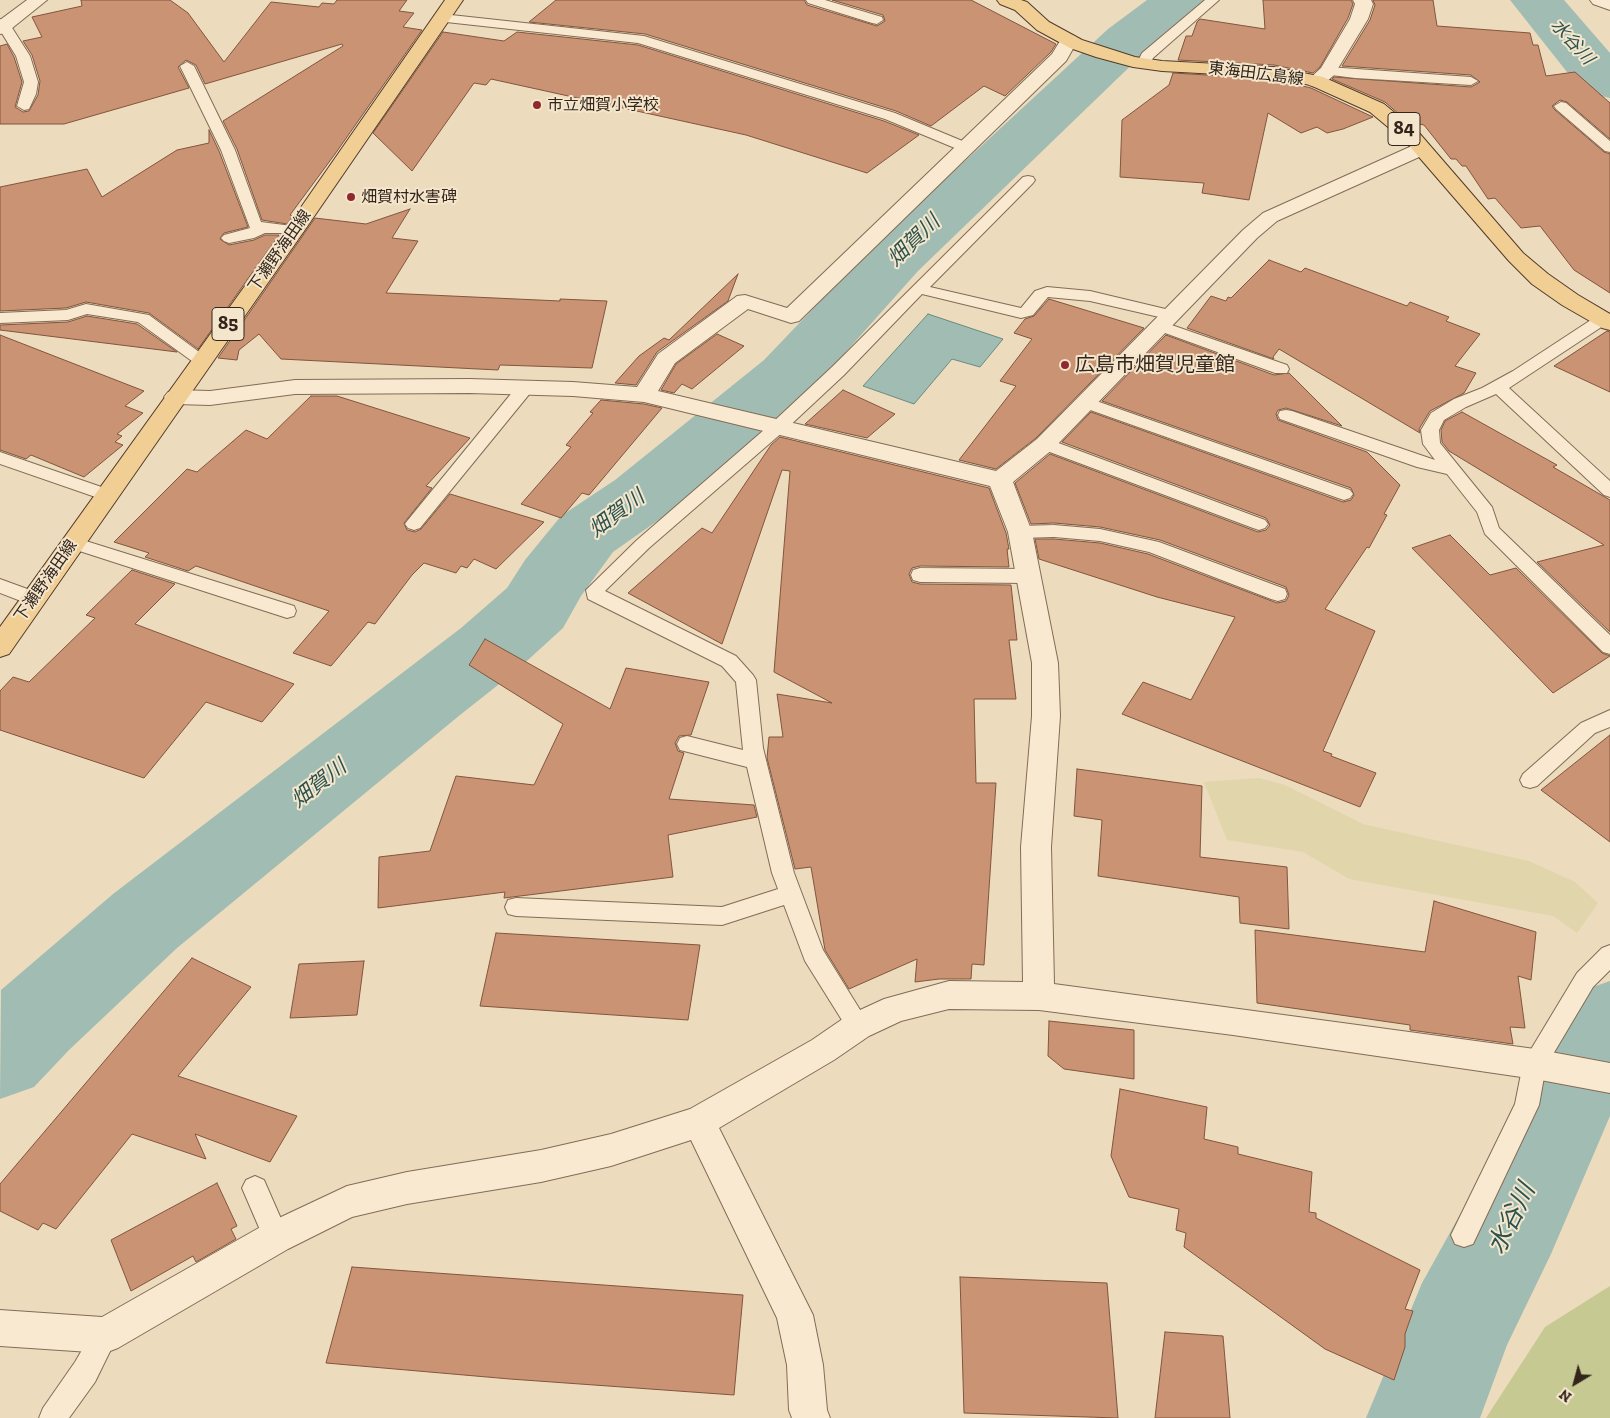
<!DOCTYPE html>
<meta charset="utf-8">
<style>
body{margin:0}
#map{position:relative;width:1610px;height:1418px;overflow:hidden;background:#ecdbbd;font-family:"Zilla Slab",serif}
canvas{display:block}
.north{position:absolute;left:1550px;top:1358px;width:50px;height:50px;-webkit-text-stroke:4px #f4e6cc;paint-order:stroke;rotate:217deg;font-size:14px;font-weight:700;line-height:20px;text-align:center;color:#33251b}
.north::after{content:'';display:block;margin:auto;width:18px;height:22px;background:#33251b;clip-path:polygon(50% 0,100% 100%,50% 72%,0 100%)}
</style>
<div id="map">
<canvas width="1610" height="1418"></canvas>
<div class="north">N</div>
</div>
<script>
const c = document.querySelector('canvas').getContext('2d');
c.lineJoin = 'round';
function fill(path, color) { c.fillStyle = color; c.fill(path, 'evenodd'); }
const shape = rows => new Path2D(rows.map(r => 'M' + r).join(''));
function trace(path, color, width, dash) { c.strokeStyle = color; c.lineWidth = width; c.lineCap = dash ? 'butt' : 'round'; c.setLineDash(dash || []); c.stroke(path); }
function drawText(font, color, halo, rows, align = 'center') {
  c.font = font + ' "Zilla Slab","Noto Sans JP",serif'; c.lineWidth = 4; c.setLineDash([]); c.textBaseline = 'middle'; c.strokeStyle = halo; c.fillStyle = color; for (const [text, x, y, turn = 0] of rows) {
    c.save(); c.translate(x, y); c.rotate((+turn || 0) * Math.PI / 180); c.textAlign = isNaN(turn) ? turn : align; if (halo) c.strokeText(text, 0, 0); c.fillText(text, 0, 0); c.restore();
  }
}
const farmland = shape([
 [1259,778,1285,785,1363,824,1529,861,1575,882,1598,903,1577,933,1553,916,1349,879,1303,852,1227,840,1204,782]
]);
const green = shape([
 [1610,1286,1610,1418,1486,1418,1545,1327]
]);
const water = shape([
 [928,314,1003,339,980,367,952,359,914,404,863,386,928,314]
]);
const river = shape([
 [1147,0,1206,0,1198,11,1146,51,918,271,812,390,667,514,613,552,581,596,563,628,517,670,460,715,177,948,69,1050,34,1087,0,1099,1,990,113,894,461,628,507,588,525,560,561,516,615,480,764,360,874,245,1108,29,1147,0],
 [1510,0,1564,0,1610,53,1610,98,1590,93,1567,72,1510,0],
 [1610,981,1610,1116,1551,1254,1507,1345,1480,1418,1366,1418,1422,1283,1477,1184,1529,1072,1576,993,1610,981]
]);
const building = shape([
 [81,0,170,0,188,13,224,62,271,2,319,7,322,3,334,4,337,0,407,0,399,11,414,13,403,27,422,30,335,154,290,215,293,216,287,224,262,220,237,149,223,121,343,46,342,44,205,84,196,65,186,60,178,67,189,88,64,124,0,124,0,46,7,44,14,57,22,82,15,107,23,112,29,111,38,95,40,81,32,55,23,41,42,37,32,17,82,6,81,0],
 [556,0,804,0,807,5,877,26,885,21,883,15,832,0,971,0,1056,44,1051,52,1005,96,984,86,931,126,896,111,645,34,529,22,556,0],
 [1263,0,1351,0,1353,4,1348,18,1320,67,1313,73,1274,65,1178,60,1186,36,1192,36,1197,22,1200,19,1265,29,1263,0],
 [1373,0,1433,0,1437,26,1530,33,1533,45,1538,45,1546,76,1575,72,1610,103,1610,139,1567,102,1560,100,1552,106,1555,110,1604,152,1610,154,1610,293,1574,270,1540,226,1521,228,1495,198,1488,199,1466,166,1462,166,1456,159,1451,159,1424,125,1408,122,1385,102,1332,79,1334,77,1471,87,1480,82,1471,75,1342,66,1370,20,1375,5,1373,0],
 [443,32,504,41,517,32,638,45,884,121,919,135,867,173,746,135,491,79,486,85,474,83,412,171,373,133,443,32],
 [1173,73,1274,79,1311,88,1373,117,1343,129,1327,133,1317,127,1301,133,1268,113,1249,200,1202,193,1204,183,1120,177,1122,120,1169,85,1173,73],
 [209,130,219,151,248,227,224,233,220,239,229,245,254,240,265,235,279,235,198,349,149,313,86,302,66,308,0,311,0,187,87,169,102,197,177,150,209,143,209,130],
 [410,209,392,238,418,241,386,293,560,301,560,299,607,301,592,368,500,365,498,370,281,359,259,334,239,350,237,360,218,358,315,218,366,224,410,209],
 [1269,260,1301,272,1305,268,1407,306,1410,302,1449,317,1446,321,1480,334,1455,366,1476,373,1464,393,1430,411,1419,429,1420,433,1279,349,1273,357,1274,359,1187,328,1211,296,1226,301,1228,297,1231,298,1269,260],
 [738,274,728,301,657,352,636,385,615,383,639,356,664,338,669,340,738,274],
 [1049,299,1144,328,1036,438,996,469,959,460,1016,386,1000,381,1032,339,1014,333,1025,319,1034,316,1049,299],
 [87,316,137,324,177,352,0,330,0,325,68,322,87,316],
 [1607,331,1610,332,1610,392,1554,366,1607,331],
 [717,334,744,346,692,389,682,384,674,393,661,390,676,364,717,334],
 [0,335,144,391,125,406,143,413,117,434,122,436,115,442,123,445,84,477,31,455,26,459,0,450,0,335],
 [1166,335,1274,375,1289,373,1342,426,1286,408,1278,410,1276,414,1278,420,1367,452,1400,485,1384,514,1387,515,1369,548,1367,547,1325,609,1375,631,1323,751,1332,754,1331,756,1376,773,1360,807,1122,714,1143,682,1191,700,1235,617,1157,597,1039,559,1035,539,1054,539,1100,543,1148,554,1277,603,1286,601,1289,595,1286,587,1160,540,1100,527,1054,523,1031,524,1015,483,1050,454,1258,532,1266,530,1270,525,1266,518,1062,442,1091,412,1343,502,1351,500,1354,495,1351,488,1102,401,1166,335],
 [843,390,895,414,867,438,805,424,843,390],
 [311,396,337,396,470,438,426,486,432,488,404,523,407,530,415,532,421,529,450,494,544,522,496,569,474,559,467,568,461,566,456,573,424,563,412,575,375,624,368,622,331,666,293,653,329,611,196,566,188,571,145,557,149,553,114,542,187,469,197,472,246,430,267,439,311,396],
 [601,400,644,404,662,408,589,495,582,493,561,518,521,504,571,447,566,445,593,413,590,412,601,400],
 [1462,412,1557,465,1553,467,1610,500,1610,632,1537,562,1604,545,1449,451,1442,442,1441,430,1445,421,1462,412],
 [780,437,989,488,1006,533,1009,549,1007,549,1009,567,920,566,912,568,909,574,912,582,920,584,1011,585,1017,640,1009,640,1016,699,974,699,976,783,996,783,984,965,972,964,971,979,939,979,915,982,917,959,849,989,825,950,811,867,795,869,767,758,769,737,783,737,777,694,832,703,774,672,790,471,782,470,722,644,628,593,702,528,712,533,771,445,780,437],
 [1450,535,1490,575,1516,568,1602,653,1610,656,1553,693,1412,548,1450,535],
 [132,570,175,584,135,624,294,684,262,722,206,702,144,778,0,730,0,691,13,677,29,682,95,618,86,615,132,570],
 [485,639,610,709,626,668,709,682,691,735,679,736,675,743,678,751,684,753,669,799,754,805,757,817,668,835,673,877,504,898,505,892,378,908,379,857,430,851,456,776,534,785,563,724,469,665,485,639],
 [1610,735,1610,842,1541,790,1610,735],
 [1077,769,1202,786,1200,857,1287,867,1289,929,1240,923,1239,897,1098,876,1102,820,1074,816,1077,769],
 [1434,901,1536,932,1531,980,1518,976,1525,1028,1510,1027,1513,1044,1410,1030,1410,1025,1257,1003,1255,930,1425,952,1434,901],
 [496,933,700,945,688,1020,480,1006,496,933],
 [192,958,251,987,178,1076,297,1116,270,1162,195,1134,206,1159,132,1134,56,1229,43,1223,38,1230,0,1211,0,1184,192,958],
 [364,961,357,1015,290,1018,299,964,364,961],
 [1049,1021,1134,1030,1134,1079,1064,1069,1048,1056,1049,1021],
 [1120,1089,1207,1107,1204,1139,1238,1147,1238,1154,1312,1172,1309,1212,1316,1213,1316,1218,1420,1270,1405,1309,1413,1311,1405,1334,1405,1347,1394,1380,1325,1349,1184,1247,1186,1233,1176,1230,1179,1209,1129,1197,1111,1156,1120,1089],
 [217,1183,237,1226,231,1229,236,1239,196,1262,193,1256,131,1291,111,1240,217,1183],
 [352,1267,743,1295,734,1395,510,1379,326,1363,352,1267],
 [960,1277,1107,1283,1118,1418,964,1413,960,1277],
 [1165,1332,1223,1336,1230,1418,1155,1418,1165,1332]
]);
const lane = shape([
 [806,0,825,0,882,17,883,20,877,24,872,23,808,3,806,0],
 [1205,0,1219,0,1153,58,1149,66,1139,66,1137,63,1142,53,1205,0],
 [442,14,644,36,895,113,972,145,974,148,972,151,967,152,962,151,885,119,638,43,437,21,436,18,442,14],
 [0,19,9,23,30,56,38,82,36,94,29,109,24,110,17,106,24,82,16,56,0,30,0,19],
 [187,62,194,66,235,150,261,222,300,227,302,230,300,233,265,233,254,238,229,243,224,241,221,238,224,235,250,228,221,150,180,66,187,62],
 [1328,67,1471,77,1478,81,1471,85,1355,78,1323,74,1321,71,1328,67],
 [1561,102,1566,103,1610,141,1610,152,1605,151,1556,109,1554,106,1561,102],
 [1028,176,1033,177,1035,180,1033,183,930,287,1021,308,1035,291,1047,287,1090,291,1178,312,1180,315,1178,318,1172,320,1090,301,1048,297,1033,315,1021,318,922,294,844,375,784,431,649,548,605,591,736,656,753,675,756,680,763,748,794,873,823,950,870,1026,866,1033,858,1036,850,1033,805,961,784,905,722,925,516,916,508,914,505,907,508,900,516,898,722,907,778,889,772,873,747,767,680,750,677,744,680,738,687,736,743,750,736,682,722,666,588,599,586,590,637,540,772,423,832,367,1023,177,1028,176],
 [86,304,149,315,210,360,208,364,202,365,196,364,138,322,87,314,68,320,0,323,0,313,66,310,86,304],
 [1603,314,1609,316,1609,322,1509,388,1610,481,1610,497,1604,495,1496,394,1466,407,1444,420,1439,430,1440,443,1492,507,1499,528,1610,635,1610,654,1603,652,1485,534,1477,512,1447,474,1417,467,1280,419,1278,415,1280,411,1286,410,1292,411,1435,460,1423,444,1421,430,1431,413,1454,399,1482,388,1513,371,1597,316,1603,314],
 [1160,321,1287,365,1289,369,1287,373,1275,373,1154,329,1152,326,1154,323,1160,321],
 [525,383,531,384,533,388,531,392,420,528,414,530,408,528,405,524,408,520,519,384,525,383],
 [1085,397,1350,490,1353,494,1350,498,1344,500,1338,498,1079,406,1077,402,1079,398,1085,397],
 [1045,438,1265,520,1268,524,1265,528,1259,530,1253,528,1039,448,1036,444,1039,440,1045,438],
 [0,452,113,491,116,495,113,499,107,501,0,464,0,452],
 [1054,525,1100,529,1159,542,1285,589,1287,594,1285,599,1278,601,1271,599,1149,552,1100,541,1054,537,1020,538,1014,536,1011,532,1014,528,1020,526,1054,525],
 [73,537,294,606,296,611,294,616,287,618,67,547,64,543,67,539,73,537],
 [920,568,1027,569,1034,571,1036,576,1034,581,1027,583,920,582,913,580,911,575,913,570,920,568],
 [0,579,41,594,43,599,41,604,34,606,0,593,0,579],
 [1610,710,1610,727,1595,733,1537,786,1530,788,1523,786,1520,780,1523,774,1581,723,1610,710],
 [1610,945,1610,970,1593,987,1546,1066,1539,1105,1473,1244,1464,1247,1455,1244,1451,1235,1515,1104,1523,1064,1527,1056,1577,973,1602,948,1610,945],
 [255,1176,264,1180,289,1237,285,1246,276,1249,267,1246,242,1188,246,1180,255,1176],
 [105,1322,114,1326,118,1335,95,1382,69,1418,39,1418,43,1408,75,1362,96,1326,105,1322]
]);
const street = shape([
 [27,0,47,0,6,33,0,34,0,20,27,0],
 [1353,0,1371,0,1373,4,1368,19,1334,75,1323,85,1316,87,1309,85,1307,81,1321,68,1350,19,1355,4,1353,0],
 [1590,0,1610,0,1610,10,1593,4,1590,0],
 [1069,35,1075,36,1078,40,1066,61,799,321,791,323,748,309,675,363,658,391,996,471,1037,439,1243,230,1263,213,1414,145,1421,143,1428,145,1431,149,1428,153,1277,221,1257,238,1053,449,1013,482,1032,532,1058,663,1060,716,1051,847,1054,984,1535,1049,1610,1063,1610,1093,1535,1079,1233,1035,1039,1010,949,1009,901,1021,869,1036,834,1060,719,1128,813,1315,823,1365,827,1410,830,1418,792,1418,789,1410,787,1365,777,1318,691,1140,611,1166,541,1182,407,1204,352,1217,288,1249,118,1348,105,1353,0,1346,0,1310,102,1317,264,1225,347,1186,407,1172,541,1150,611,1134,690,1109,812,1040,847,1016,884,999,949,981,1023,982,1021,847,1032,716,1032,663,1008,532,990,486,644,402,573,396,469,393,295,394,210,405,176,404,168,402,164,397,168,392,176,390,210,391,295,380,469,379,573,382,637,387,658,354,737,296,745,295,787,308,1052,54,1063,36,1069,35]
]);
const primary = shape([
 [445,0,463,0,302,234,9,654,0,657,0,627,288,226,445,0],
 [997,0,1021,0,1027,2,1049,22,1082,40,1135,57,1162,61,1274,67,1323,77,1384,104,1420,134,1523,253,1548,274,1578,295,1610,314,1610,330,1602,328,1562,305,1532,284,1509,261,1406,142,1370,112,1310,85,1274,77,1162,71,1133,67,1096,57,1070,48,1037,30,1015,10,1000,4,997,0]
]);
const markers = [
 [537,105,5,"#91282f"],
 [351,197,5,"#91282f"],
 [1065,365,5,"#91282f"]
];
const farStreetnames = [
 ["東海田広島線",1256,74,7],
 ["下瀬野海田線",280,251,-55],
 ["下瀬野海田線",46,581,-55]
];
const farPoinames = [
 ["市立畑賀小学校",547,105],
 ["畑賀村水害碑",361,197]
];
const farWaternames = [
 ["水谷川",1572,42,48]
];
const shields = [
 [1404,129,32],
 [228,324,32]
];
const shieldNames = [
 ["84",1404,129],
 ["85",228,324]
];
const poiNames = [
 ["広島市畑賀児童館",1075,365]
];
const waterNames = [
 ["畑賀川",914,241,-44],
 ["畑賀川",617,514,-37],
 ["畑賀川",319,784,-38]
];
const nearWaternames = [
 ["水谷川",1512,1219,-64]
];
fill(farmland, '#e1d6ab');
fill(green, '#c6c992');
fill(water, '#a1bdb3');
trace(water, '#698a80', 1);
fill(river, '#a1bdb3');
fill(building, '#ca9373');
trace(building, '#82553d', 1);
trace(lane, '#836c57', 2);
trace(street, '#836c57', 2);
trace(primary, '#513b2b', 2);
fill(lane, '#f8e9d0');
fill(street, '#f8e9d0');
fill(primary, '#f0ce94');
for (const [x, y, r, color] of markers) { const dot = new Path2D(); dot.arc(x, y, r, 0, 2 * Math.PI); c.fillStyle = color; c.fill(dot); trace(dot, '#f4e6cc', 2); }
drawText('16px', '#33251b', '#f4e6cc', farStreetnames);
drawText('16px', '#33251b', '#f4e6cc', farPoinames, 'left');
drawText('italic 18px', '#2b524e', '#f4e6cc', farWaternames);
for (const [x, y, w] of shields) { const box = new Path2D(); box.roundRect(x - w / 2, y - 16.5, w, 33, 4); c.fillStyle = '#f4e6cc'; c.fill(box); trace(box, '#33251b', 1); }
drawText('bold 19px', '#33251b', null, shieldNames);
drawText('20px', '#33251b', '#f4e6cc', poiNames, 'left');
drawText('italic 21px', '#2b524e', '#f4e6cc', waterNames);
drawText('italic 25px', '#2b524e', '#f4e6cc', nearWaternames);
</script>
